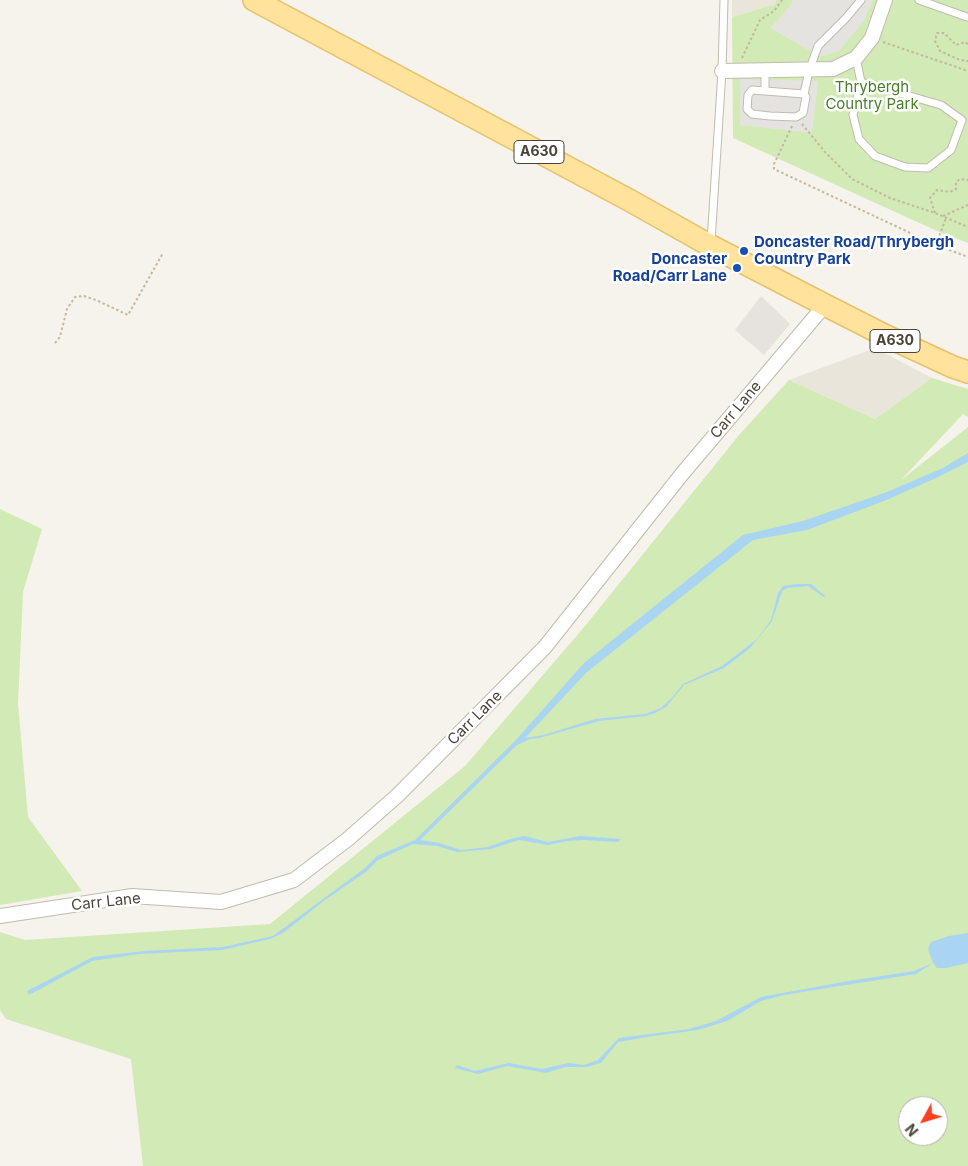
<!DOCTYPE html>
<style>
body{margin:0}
#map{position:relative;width:968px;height:1166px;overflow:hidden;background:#f6f3ec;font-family:Inter,sans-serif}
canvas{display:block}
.north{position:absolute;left:898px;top:1096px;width:50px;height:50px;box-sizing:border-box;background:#fff;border:1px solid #b7b4b0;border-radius:50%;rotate:231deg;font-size:14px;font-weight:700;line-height:20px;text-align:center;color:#4b4439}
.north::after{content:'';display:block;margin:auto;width:18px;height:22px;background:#fc3f1d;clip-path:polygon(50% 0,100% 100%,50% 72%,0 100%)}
</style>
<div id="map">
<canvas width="968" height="1166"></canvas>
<div class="north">N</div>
</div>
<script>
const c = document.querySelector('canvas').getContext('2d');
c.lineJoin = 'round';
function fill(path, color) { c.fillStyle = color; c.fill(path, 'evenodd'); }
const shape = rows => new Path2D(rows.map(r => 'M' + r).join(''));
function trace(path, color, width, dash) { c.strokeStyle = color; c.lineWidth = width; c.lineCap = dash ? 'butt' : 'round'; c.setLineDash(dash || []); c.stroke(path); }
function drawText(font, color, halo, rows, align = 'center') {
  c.font = font + ' Inter,sans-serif'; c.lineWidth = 5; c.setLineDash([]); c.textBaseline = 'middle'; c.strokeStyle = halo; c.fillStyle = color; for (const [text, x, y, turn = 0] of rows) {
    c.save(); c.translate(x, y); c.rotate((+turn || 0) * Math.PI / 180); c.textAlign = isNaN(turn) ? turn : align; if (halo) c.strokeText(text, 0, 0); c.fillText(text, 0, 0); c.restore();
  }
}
const residential = shape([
 [732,0,776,0,776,4,732,17],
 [875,348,932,378,875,419,789,380]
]);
const industrial = shape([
 [761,296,790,324,764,355,735,330]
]);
const green = shape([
 [776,0,968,0,968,243,937,231,733,138,732,17,776,4],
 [932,378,968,389,968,417,963,414,901,480,968,427,968,1166,143,1166,131,1059,6,1019,0,1010,0,932,25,940,270,924,465,766,585,626,739,435,789,380,875,419],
 [908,1106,938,1106,938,1136,908,1136],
 [0,509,42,529,23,592,18,704,28,817,82,891,0,905]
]);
const parking = shape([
 [793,0,873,0,864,21,839,51,820,57,770,28,790,6],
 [740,79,818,81,812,133,740,125]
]);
const water = shape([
 [968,453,968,462,936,478,884,501,807,530,753,540,587,672,525,738,544,735,595,719,645,714,661,708,672,698,683,684,722,666,757,639,771,620,778,593,783,586,797,584,811,584,825,596,824,597,808,586,787,588,782,591,772,621,750,648,724,668,684,685,666,707,655,713,646,716,599,721,539,738,530,739,517,745,420,840,439,843,461,850,488,847,507,840,524,836,548,842,580,836,621,839,618,842,584,840,567,841,548,845,519,840,491,849,457,852,437,846,413,844,378,860,367,871,325,900,283,933,270,939,222,950,139,954,92,961,29,995,27,991,93,957,144,951,223,947,273,936,365,868,377,856,415,840,516,740,584,663,743,535,803,521,887,492,943,468],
 [968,933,968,963,946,968,937,968,933,963,916,974,833,987,784,995,761,1001,727,1021,698,1030,653,1036,618,1042,601,1063,587,1067,565,1067,546,1073,507,1066,478,1074,455,1068,457,1065,475,1071,509,1063,542,1069,569,1063,584,1065,598,1060,619,1038,689,1029,716,1021,761,997,849,981,914,971,933,963,928,949,931,942,949,936]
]);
const path = shape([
 [883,42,968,71],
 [968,44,965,42,956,45,944,33,937,33,935,41,940,51,960,60,968,61],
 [742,58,760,20,774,11,782,0],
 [802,124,825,152,852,179,890,198,935,213,968,227],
 [792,126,774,164,774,169,936,245,968,257],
 [935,213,930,198,937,190,950,192,956,189,956,182,960,179,968,180],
 [943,216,968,205],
 [936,245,946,218],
 [55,343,60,337,67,309,75,297,84,296,96,300,128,315,163,253]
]);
const service = shape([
 [919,0,967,17],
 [856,58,861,82,853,115,859,139,875,156,905,167,928,168,951,150,962,120,941,105,861,82],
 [765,91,804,94,806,97,803,113,796,117,770,116,752,114,747,109,748,95,752,90,765,91,765,71],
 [804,94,809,71,818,46,846,18,861,0],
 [711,242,722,71,724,0]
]);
const minor = shape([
 [722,71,833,69,856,58,872,38,885,0],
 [0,916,132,896,221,902,294,880,348,839,398,795,545,647,682,474,825,305]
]);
const primary = shape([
 [254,0,629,200,711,246,825,305,884,335,953,367,968,372]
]);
const markers = [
 [744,251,5,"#1a4fb4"],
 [737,268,5,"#1a4fb4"]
];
const shields = [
 [539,152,50],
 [895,341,50]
];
const shieldNames = [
 ["A630",539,152],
 ["A630",895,341]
];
const parkNames = [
 ["Thrybergh",872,87],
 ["Country Park",872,104]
];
const transitNames = [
 ["Doncaster Road/Thrybergh",754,242],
 ["Country Park",754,259],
 ["Doncaster",727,259,"right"],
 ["Road/Carr Lane",727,276,"right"]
];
const streetNames = [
 ["Carr Lane",736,410,-50],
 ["Carr Lane",475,718,-45],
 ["Carr Lane",106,902,-6]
];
fill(residential, '#eae5da');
fill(industrial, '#e6e2dd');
fill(green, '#d2eab5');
fill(parking, '#e5e3e0');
fill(water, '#a9d4f2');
trace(service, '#c2bbae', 9);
trace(minor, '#c2bbae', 16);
trace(primary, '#e6c16a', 24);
trace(path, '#c4b79f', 2, [2.5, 2.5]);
trace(service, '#fff', 7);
trace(minor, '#fff', 14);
trace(primary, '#ffe39c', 21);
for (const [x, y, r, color] of markers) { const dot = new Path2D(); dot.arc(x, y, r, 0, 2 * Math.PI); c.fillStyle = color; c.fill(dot); trace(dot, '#fff', 2); }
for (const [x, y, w] of shields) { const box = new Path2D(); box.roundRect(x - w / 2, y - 11.5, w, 23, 4); c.fillStyle = '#fff'; c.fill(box); trace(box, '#4b4439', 1); }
drawText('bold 14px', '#4b4439', null, shieldNames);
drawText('15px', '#4a7f2a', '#fff', parkNames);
drawText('bold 15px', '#164399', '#fff', transitNames, 'left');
drawText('15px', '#4b4439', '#fff', streetNames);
</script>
